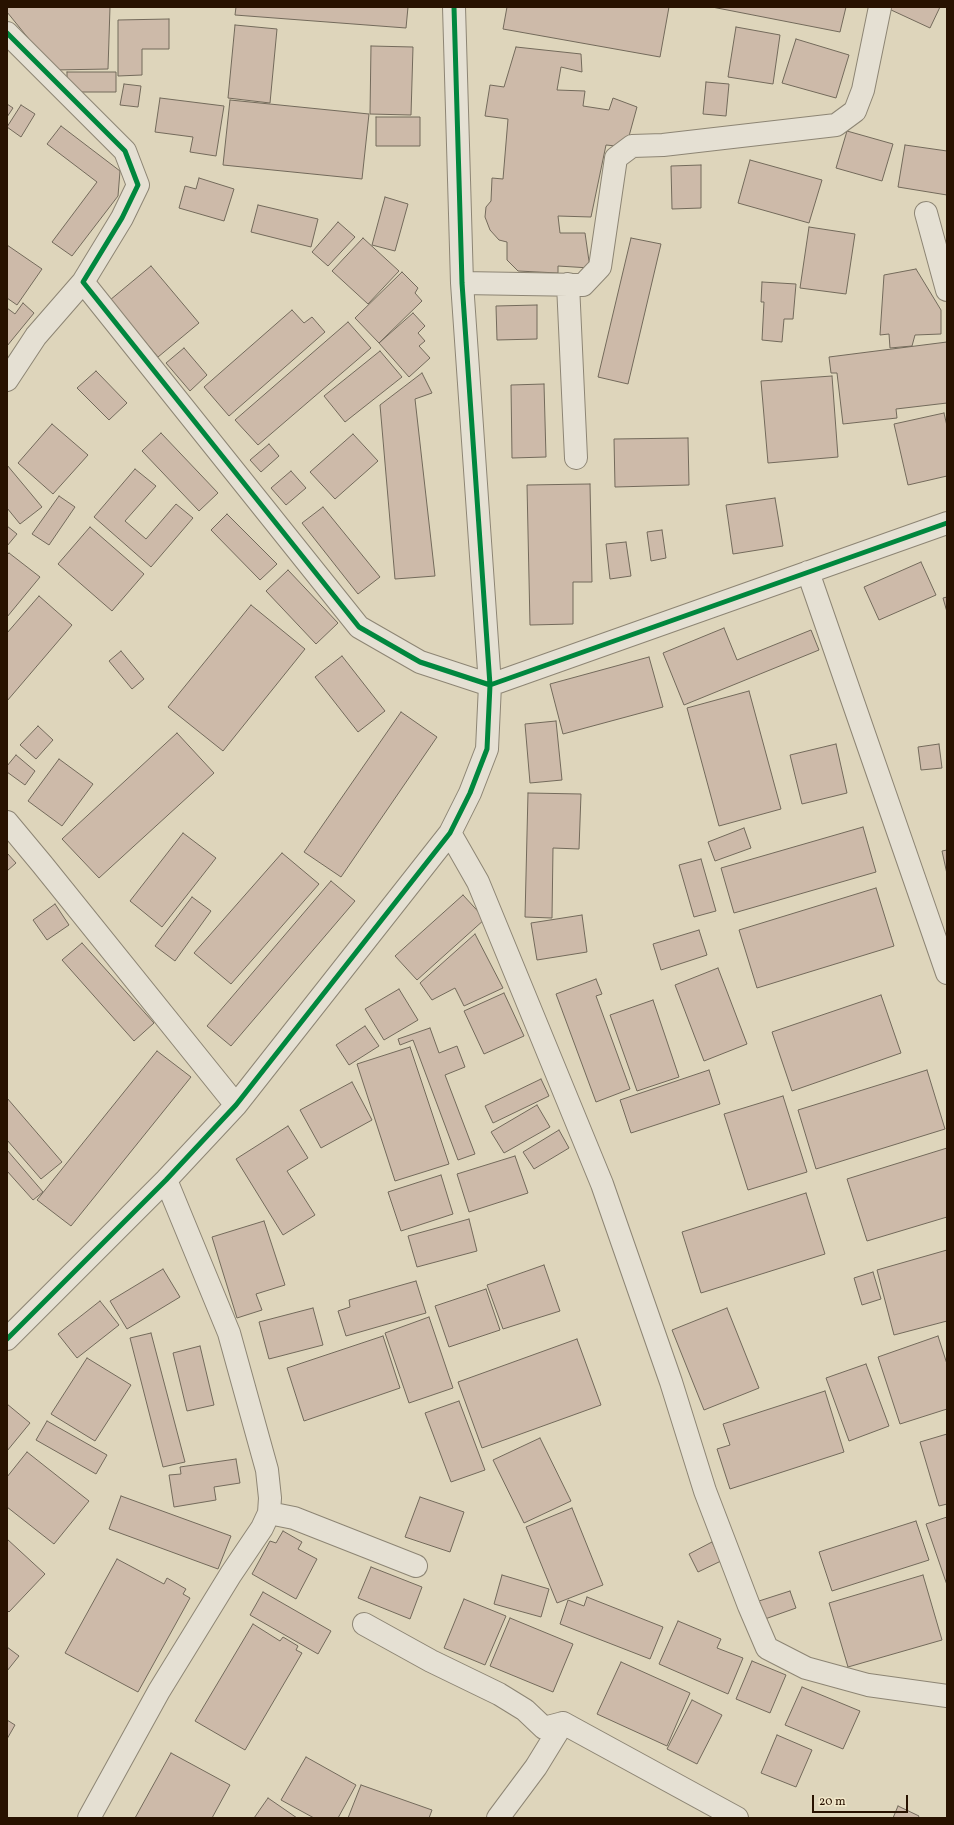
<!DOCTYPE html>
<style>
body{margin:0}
#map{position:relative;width:954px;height:1825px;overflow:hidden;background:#ded5bb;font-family:Vollkorn,serif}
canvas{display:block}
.frame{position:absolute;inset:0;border:8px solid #281200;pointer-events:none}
.scale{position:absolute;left:812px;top:1795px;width:96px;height:18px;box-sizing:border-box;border:2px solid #281200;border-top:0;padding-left:5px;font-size:12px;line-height:14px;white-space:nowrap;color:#281200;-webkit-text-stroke:3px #f3e8ca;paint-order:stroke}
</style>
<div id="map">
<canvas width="954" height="1825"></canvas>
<div class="frame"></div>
<div class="scale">20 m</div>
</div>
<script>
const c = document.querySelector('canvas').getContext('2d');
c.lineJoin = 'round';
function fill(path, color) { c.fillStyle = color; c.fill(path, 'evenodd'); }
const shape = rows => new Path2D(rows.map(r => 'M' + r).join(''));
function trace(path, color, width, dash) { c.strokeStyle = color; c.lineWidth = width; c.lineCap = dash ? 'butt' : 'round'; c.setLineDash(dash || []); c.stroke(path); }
const building = shape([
 [7,7,110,7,108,69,54,70,7,12,7,7],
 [236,7,408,7,406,28,235,15,236,7],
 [507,7,669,7,660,57,503,29,507,7],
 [712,7,846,7,840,32,712,7],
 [890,7,940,7,930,28,889,9,890,7],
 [169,19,169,49,142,49,142,75,118,76,118,20,169,19],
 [235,25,277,29,270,103,228,98,235,25],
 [736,27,780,35,773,84,728,77,736,27],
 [796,39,849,55,836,98,782,83,796,39],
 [371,46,413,47,411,115,370,114,371,46],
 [516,47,581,54,582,72,561,67,557,90,585,91,583,106,609,110,613,98,637,107,626,147,606,145,591,217,558,216,560,233,585,233,590,268,558,266,558,273,518,271,507,260,507,242,499,240,490,230,485,217,486,207,491,201,492,178,503,179,508,119,485,116,490,85,504,87,516,47],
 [67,72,116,72,116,92,67,92,67,72],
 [706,82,729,84,726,116,703,114,706,82],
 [124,84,141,86,138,107,120,105,124,84],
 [160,98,224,106,216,156,190,152,193,137,155,132,160,98],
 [230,100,369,114,362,179,223,165,230,100],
 [7,104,13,108,7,117,7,104],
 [21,105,35,114,21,137,7,127,21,105],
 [376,117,420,117,420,146,376,146,376,117],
 [61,126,120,171,118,196,72,256,52,242,97,182,47,144,61,126],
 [847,131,893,144,882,181,836,168,847,131],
 [905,145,947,151,947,195,898,187,905,145],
 [750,160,822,180,809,223,738,203,750,160],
 [701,165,701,208,672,209,671,166,701,165],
 [199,178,234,189,224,221,179,208,185,186,196,189,199,178],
 [385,197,408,204,395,251,372,245,385,197],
 [258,205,318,219,311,247,251,232,258,205],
 [338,222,355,237,328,266,312,252,338,222],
 [809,227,855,234,846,294,800,288,809,227],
 [363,238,399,271,368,304,332,271,363,238],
 [631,238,661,244,628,384,598,377,631,238],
 [7,245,42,269,17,305,7,298,7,245],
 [151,266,199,323,158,357,110,300,151,266],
 [916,269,941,310,941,334,915,335,912,346,890,348,889,334,880,335,884,275,916,269],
 [402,272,418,288,415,293,422,301,379,343,355,318,402,272],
 [762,282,796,284,793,319,784,319,782,342,762,340,764,302,761,302,762,282],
 [23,303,34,313,7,346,7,308,15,314,23,303],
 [537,305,537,339,497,340,496,306,537,305],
 [292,310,304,323,312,317,325,332,229,416,204,387,292,310],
 [413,313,425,326,418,333,425,341,419,346,430,358,409,377,379,343,413,313],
 [348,322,371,348,258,445,235,420,348,322],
 [947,342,947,403,896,409,897,418,843,424,837,373,831,373,829,357,947,342],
 [184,348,207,375,190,391,166,363,184,348],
 [380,351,402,377,345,422,324,396,380,351],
 [96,371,127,403,109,420,77,388,96,371],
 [422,373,432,393,415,399,435,576,395,579,380,405,422,373],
 [832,376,838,457,768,463,761,381,832,376],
 [544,384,546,457,512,458,511,385,544,384],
 [944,413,947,426,947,476,908,485,894,424,944,413],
 [52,424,88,455,53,494,18,463,52,424],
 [161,433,218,493,199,511,142,451,161,433],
 [353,434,378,461,335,499,310,472,353,434],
 [688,438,689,485,615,487,614,439,688,438],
 [269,444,279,456,261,472,250,460,269,444],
 [7,465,42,507,20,524,7,508,7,465],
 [135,469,156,486,125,521,146,539,176,504,193,518,151,567,94,517,135,469],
 [291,471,306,488,286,505,271,488,291,471],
 [590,484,592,582,573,582,573,624,530,625,527,485,590,484],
 [59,496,75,507,49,545,32,534,59,496],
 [775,498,783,546,733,554,726,505,775,498],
 [323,507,380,577,358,594,302,523,323,507],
 [227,514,277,564,260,580,211,530,227,514],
 [7,526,17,534,7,546,7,526],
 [90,527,144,574,112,611,58,564,90,527],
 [662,530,666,558,651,561,647,532,662,530],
 [626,542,631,576,610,579,606,544,626,542],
 [9,553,40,577,7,617,7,555,9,553],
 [921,562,936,595,879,620,864,587,921,562],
 [288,570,338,623,316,644,266,591,288,570],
 [39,596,72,625,7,701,7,633,39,596],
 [947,597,947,612,943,598,947,597],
 [251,605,305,649,223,751,168,707,251,605],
 [724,628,737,660,811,630,819,650,684,705,663,653,724,628],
 [121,651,144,679,132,689,109,661,121,651],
 [342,656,385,711,358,732,315,677,342,656],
 [649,657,663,707,563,734,550,684,649,657],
 [749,691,781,809,719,826,687,708,749,691],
 [401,712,437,737,341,877,304,852,401,712],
 [556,721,562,780,530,783,525,724,556,721],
 [38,726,53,740,36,759,20,745,38,726],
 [177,733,214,773,99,878,62,839,177,733],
 [836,744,847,793,802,804,790,755,836,744],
 [939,744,942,768,921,770,918,747,939,744],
 [16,755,35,771,25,785,7,772,7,766,16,755],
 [59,759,93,784,62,826,28,801,59,759],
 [528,793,581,794,579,849,553,848,552,918,525,917,528,793],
 [863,827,876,872,734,913,721,868,863,827],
 [744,828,751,848,715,861,708,842,744,828],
 [183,833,216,858,162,927,130,901,183,833],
 [947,850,947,874,942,851,947,850],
 [7,853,16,863,7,871,7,853],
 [282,853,319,884,231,984,194,953,282,853],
 [701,859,716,911,694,917,679,865,701,859],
 [331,881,355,901,231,1046,207,1026,331,881],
 [876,888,894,946,757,988,739,930,876,888],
 [463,895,485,919,417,980,395,956,463,895],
 [192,897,211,911,175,961,155,946,192,897],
 [55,904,69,925,47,940,33,920,55,904],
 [582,915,587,952,537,960,531,923,582,915],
 [699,930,707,955,661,970,653,944,699,930],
 [475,934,503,988,464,1006,455,988,432,1000,420,983,475,934],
 [82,943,154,1023,134,1041,62,960,82,943],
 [718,968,747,1044,704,1061,675,985,718,968],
 [596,979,602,994,596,996,630,1089,596,1102,556,994,596,979],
 [399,989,418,1020,384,1040,365,1009,399,989],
 [504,993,524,1036,484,1054,464,1011,504,993],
 [881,995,901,1053,792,1091,772,1032,881,995],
 [653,1000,679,1077,637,1091,610,1015,653,1000],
 [365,1026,379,1046,349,1065,336,1045,365,1026],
 [430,1028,439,1053,457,1046,465,1067,445,1075,475,1154,458,1160,413,1040,400,1045,398,1039,430,1028],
 [410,1047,449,1164,395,1181,357,1064,410,1047],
 [157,1051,191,1077,71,1226,37,1200,157,1051],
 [709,1070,720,1104,631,1133,620,1100,709,1070],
 [927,1070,945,1129,816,1169,798,1110,927,1070],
 [541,1079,549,1096,493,1123,485,1106,541,1079],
 [352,1082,372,1120,321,1148,300,1110,352,1082],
 [783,1096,807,1172,748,1190,724,1114,783,1096],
 [7,1098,62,1162,41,1179,7,1140,7,1098],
 [537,1105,550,1127,504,1153,491,1132,537,1105],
 [288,1126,308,1158,287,1171,315,1215,283,1235,236,1159,288,1126],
 [559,1130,569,1148,534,1169,523,1152,559,1130],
 [947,1148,947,1217,867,1241,847,1179,947,1148],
 [7,1150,43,1192,33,1200,7,1171,7,1150],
 [515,1156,528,1193,469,1212,457,1174,515,1156],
 [441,1175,453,1214,401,1231,388,1192,441,1175],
 [806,1193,825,1254,701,1293,682,1232,806,1193],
 [469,1219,477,1251,417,1267,408,1236,469,1219],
 [264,1221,285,1285,256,1294,262,1310,237,1318,212,1237,264,1221],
 [947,1250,947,1321,894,1335,877,1270,947,1250],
 [544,1265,560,1311,503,1329,487,1285,544,1265],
 [163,1269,180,1297,127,1329,110,1301,163,1269],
 [873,1272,881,1299,862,1305,854,1278,873,1272],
 [416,1281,426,1313,346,1336,338,1311,350,1307,349,1300,416,1281],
 [486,1289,500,1330,449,1347,435,1306,486,1289],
 [100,1301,119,1325,77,1358,58,1334,100,1301],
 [313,1308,323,1345,269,1359,259,1322,313,1308],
 [727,1308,759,1388,704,1410,672,1330,727,1308],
 [429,1317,453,1388,409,1403,385,1333,429,1317],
 [151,1333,185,1462,163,1467,130,1338,151,1333],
 [383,1336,400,1388,304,1421,287,1368,383,1336],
 [938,1336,947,1364,947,1409,900,1424,878,1357,938,1336],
 [577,1339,601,1405,482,1448,458,1382,577,1339],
 [200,1346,214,1405,187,1411,173,1353,200,1346],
 [87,1358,131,1385,95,1441,51,1414,87,1358],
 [866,1364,889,1426,849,1441,826,1378,866,1364],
 [825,1391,844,1452,730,1489,717,1449,730,1445,723,1424,825,1391],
 [459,1401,485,1470,451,1482,425,1413,459,1401],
 [7,1404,30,1423,7,1451,7,1404],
 [47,1421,107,1455,96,1474,36,1440,47,1421],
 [947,1434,947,1504,939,1506,920,1442,947,1434],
 [540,1438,571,1501,524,1523,493,1460,540,1438],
 [27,1452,89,1501,54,1544,7,1507,7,1477,27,1452],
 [236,1459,240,1483,214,1487,216,1500,174,1507,169,1475,181,1474,180,1467,236,1459],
 [121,1496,231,1536,218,1569,109,1529,121,1496],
 [420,1497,464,1512,450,1552,405,1537,420,1497],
 [572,1508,603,1585,557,1603,526,1527,572,1508],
 [947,1517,947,1585,926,1524,947,1517],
 [916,1521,929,1560,832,1591,819,1552,916,1521],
 [283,1531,302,1542,298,1549,317,1559,296,1599,252,1574,270,1541,276,1543,283,1531],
 [7,1539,45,1574,9,1612,7,1610,7,1539],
 [712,1542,721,1561,698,1572,689,1554,712,1542],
 [117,1559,164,1584,167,1578,186,1589,183,1594,190,1598,138,1692,65,1653,117,1559],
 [371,1567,422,1587,410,1619,358,1598,371,1567],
 [502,1575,549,1589,541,1617,494,1604,502,1575],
 [923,1575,942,1640,848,1667,829,1603,923,1575],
 [790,1591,796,1608,765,1619,759,1601,790,1591],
 [263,1592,331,1631,318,1654,250,1615,263,1592],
 [587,1597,663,1627,650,1659,560,1624,568,1600,584,1606,587,1597],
 [464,1599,506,1616,485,1665,444,1648,464,1599],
 [510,1618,573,1644,553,1692,490,1666,510,1618],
 [678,1621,721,1639,717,1648,743,1658,728,1694,659,1664,678,1621],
 [253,1624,280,1641,283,1637,298,1646,296,1650,302,1653,245,1750,195,1721,253,1624],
 [7,1647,19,1656,7,1671,7,1647],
 [752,1661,786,1675,770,1713,736,1699,752,1661],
 [621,1662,690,1693,667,1746,597,1714,621,1662],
 [802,1687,860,1711,843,1749,785,1725,802,1687],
 [692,1700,722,1715,697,1764,667,1749,692,1700],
 [7,1720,15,1725,7,1739,7,1720],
 [777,1735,812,1750,796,1787,761,1773,777,1735],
 [171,1753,230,1785,212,1818,135,1818,171,1753],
 [306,1757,356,1785,338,1818,314,1818,281,1800,306,1757],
 [361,1785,432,1810,429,1818,348,1818,361,1785],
 [268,1798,297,1818,254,1818,268,1798],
 [898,1806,919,1816,918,1818,893,1818,898,1806]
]);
const minor = shape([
 [7,33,125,151,138,185,122,218,83,282,359,627,420,662,490,685,947,523],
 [926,213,947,290],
 [462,283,583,285,600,267,616,158,632,146,663,145,836,125,855,111,863,90,880,7],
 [568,284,576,458],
 [7,380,36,336,83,282],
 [808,572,947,973],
 [7,822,42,864,236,1105],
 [450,833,478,882,602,1184,671,1382,705,1491,749,1606,767,1648,806,1668,868,1685,947,1696],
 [7,1339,166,1180,236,1105,450,833,470,793,487,749,490,685,462,283,454,7],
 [269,1513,294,1518,416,1566],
 [364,1624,431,1661,499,1694,525,1710,544,1728,563,1723,737,1818],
 [89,1818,159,1691,231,1574,262,1528,269,1513,270,1498,267,1470,229,1333,166,1180],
 [498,1818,536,1767,563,1723]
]);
const cycleway = shape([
 [7,33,125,151,138,185,122,218,83,282,359,627,420,662,490,685,947,523],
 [7,1339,166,1180,236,1105,450,833,470,793,487,749,490,685,462,283,454,7]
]);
fill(building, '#cdbaa9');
trace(building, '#736a5b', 1);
trace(minor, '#8d8574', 24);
trace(minor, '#e5e0d3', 22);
trace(cycleway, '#00873e', 5);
</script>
